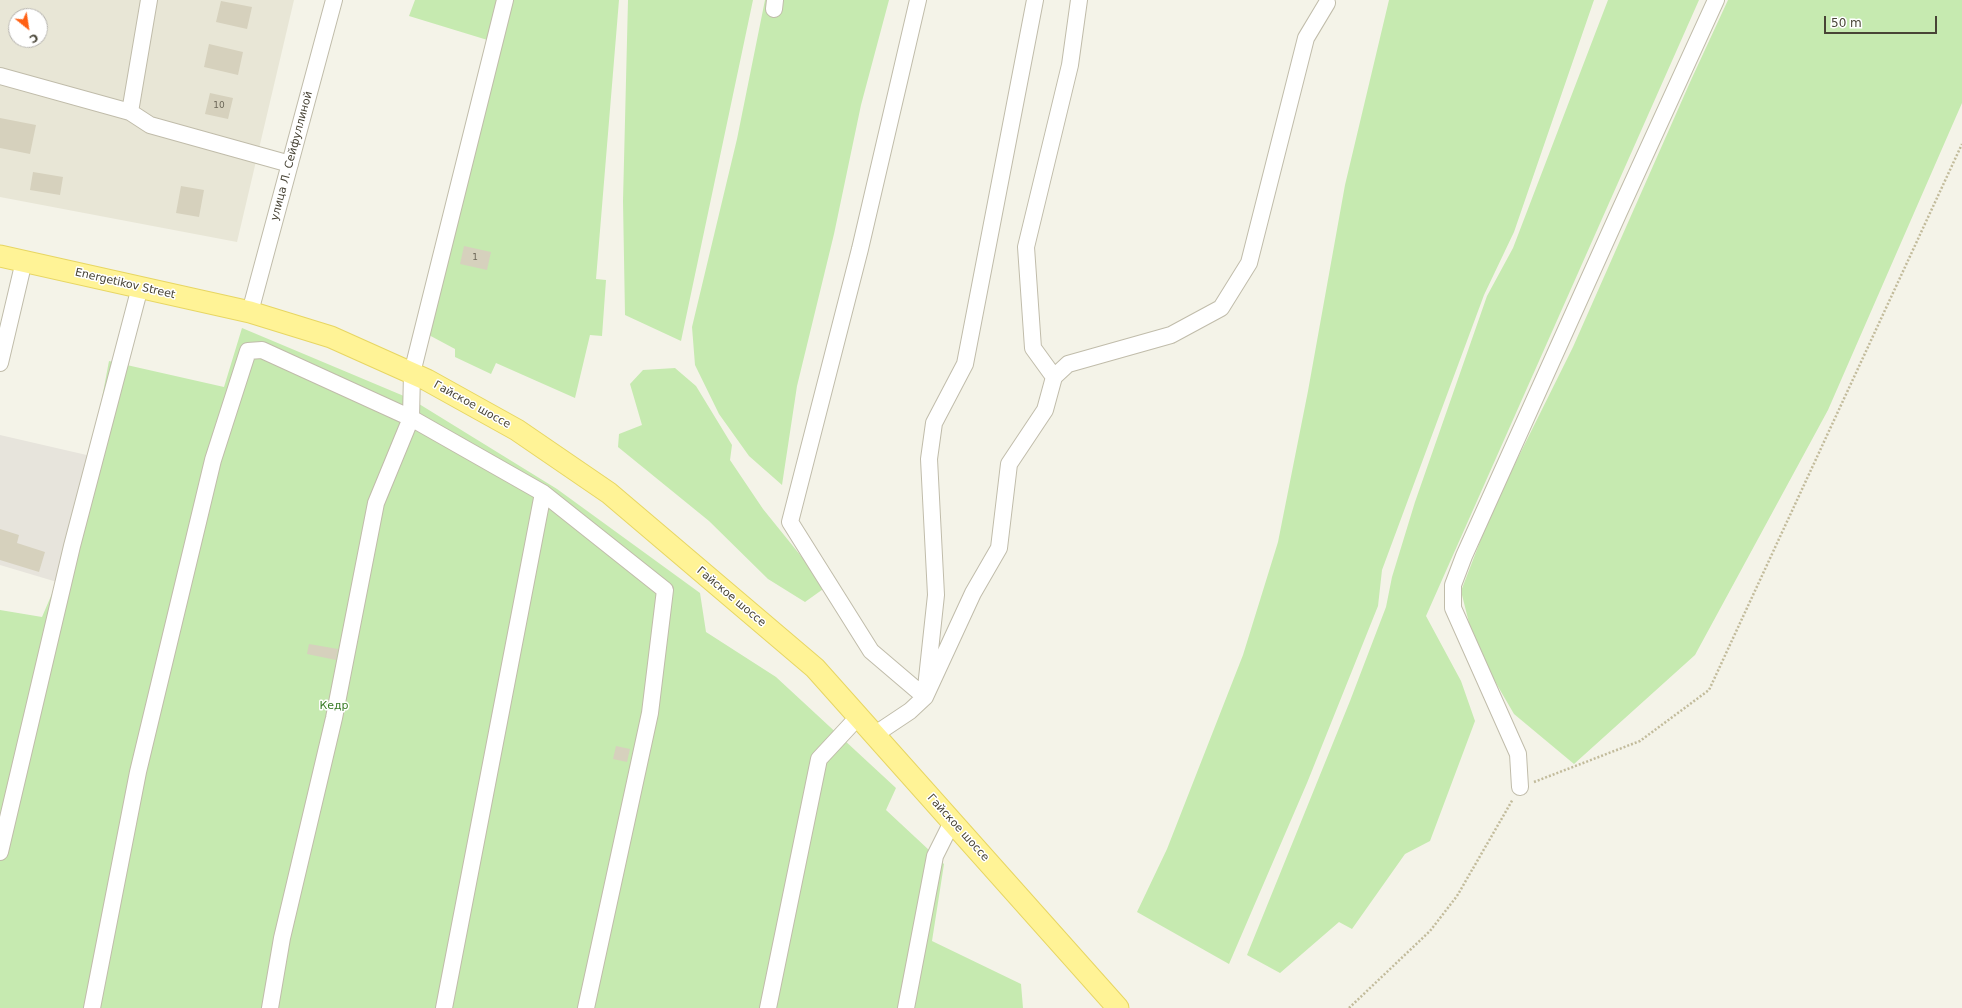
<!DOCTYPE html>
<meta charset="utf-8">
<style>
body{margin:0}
#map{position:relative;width:1962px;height:1008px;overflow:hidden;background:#f4f3e8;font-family:"DejaVu Sans",sans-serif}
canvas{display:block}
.north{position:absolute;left:8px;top:8px;width:40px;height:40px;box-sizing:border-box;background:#fff;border:1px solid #b6b4af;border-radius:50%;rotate:150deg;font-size:11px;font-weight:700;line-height:16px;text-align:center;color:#484436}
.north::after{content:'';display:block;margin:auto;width:14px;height:18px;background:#ff6014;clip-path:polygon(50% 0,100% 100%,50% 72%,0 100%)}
.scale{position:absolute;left:1824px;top:16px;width:113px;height:18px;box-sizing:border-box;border:2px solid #484436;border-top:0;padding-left:5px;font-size:12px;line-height:14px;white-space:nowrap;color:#484436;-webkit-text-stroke:3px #fff;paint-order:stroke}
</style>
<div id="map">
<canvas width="1962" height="1008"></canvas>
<div class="north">С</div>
<div class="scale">50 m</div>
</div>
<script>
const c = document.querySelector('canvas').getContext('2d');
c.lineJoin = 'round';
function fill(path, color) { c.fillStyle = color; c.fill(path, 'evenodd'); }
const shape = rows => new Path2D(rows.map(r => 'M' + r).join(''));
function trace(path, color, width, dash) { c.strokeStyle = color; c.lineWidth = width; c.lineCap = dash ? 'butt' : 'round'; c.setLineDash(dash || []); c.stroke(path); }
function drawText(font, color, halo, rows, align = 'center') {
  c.font = font + ' "DejaVu Sans",sans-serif'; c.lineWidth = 3; c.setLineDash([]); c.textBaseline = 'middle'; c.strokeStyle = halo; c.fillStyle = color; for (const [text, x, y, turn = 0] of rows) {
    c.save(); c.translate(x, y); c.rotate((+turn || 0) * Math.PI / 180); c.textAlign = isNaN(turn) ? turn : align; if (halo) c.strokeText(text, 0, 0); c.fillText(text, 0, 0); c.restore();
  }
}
const residential = shape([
 [0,0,294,0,237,242,0,197],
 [16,16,40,16,40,40,16,40]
]);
const industrial = shape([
 [0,435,91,456,57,582,0,565]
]);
const green = shape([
 [415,0,619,0,596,279,606,280,602,336,590,335,575,398,496,363,491,374,455,357,455,349,427,334,494,42,409,16],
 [628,0,753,0,681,341,625,315,623,201],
 [765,0,889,0,861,105,834,234,797,386,782,485,749,456,719,414,695,365,692,327,737,139],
 [1389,0,1594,0,1514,232,1484,295,1382,570,1378,606,1307,783,1229,964,1137,912,1167,849,1243,655,1278,542,1308,391,1345,185],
 [1608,0,1699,0,1426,616,1461,681,1475,721,1430,841,1405,854,1352,929,1339,922,1280,973,1247,955,1350,701,1386,607,1392,577,1415,502,1487,296,1513,248],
 [1728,0,1962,0,1962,103,1828,410,1695,655,1574,764,1514,714,1475,647,1461,591,1493,508,1573,347,1691,80],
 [242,328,411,399,557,489,700,593,706,632,776,677,896,788,886,810,944,864,932,941,1021,984,1023,1008,0,1008,0,610,42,617,57,582,91,456,109,361,224,387],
 [675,368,696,386,732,445,730,460,763,509,826,587,805,602,768,579,709,521,618,447,619,434,642,425,630,384,643,370]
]);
const building = shape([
 [221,1,252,7,247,29,216,22],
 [209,44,243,52,238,75,204,67],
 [210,93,233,98,228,119,205,114],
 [0,118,36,125,30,154,0,148],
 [33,172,63,177,60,195,30,190],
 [181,186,204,190,199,217,176,213],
 [464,246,491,252,487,270,460,264],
 [0,529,19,535,17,543,45,552,39,572,0,560],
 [309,644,338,649,336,660,307,654],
 [616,746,630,749,627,762,613,759]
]);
const path = shape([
 [1534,782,1640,741,1709,690,1962,144],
 [1349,1008,1430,931,1457,896,1513,799]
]);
const minor = shape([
 [505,0,412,373,411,418,543,493,665,590,650,713,586,1008],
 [918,0,860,249,790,522,871,651,925,697,973,593,999,548,1009,464,1045,410,1054,377,1033,348,1026,247,1070,65,1079,0],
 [774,9,775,0],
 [0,76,130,112,150,125,290,164],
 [130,112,149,0],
 [250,312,334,0],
 [0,363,24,261],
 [1054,377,1068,364,1171,335,1221,308,1249,263,1306,38,1327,3],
 [874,735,910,711,925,697,936,595,929,459,934,423,965,364,1035,0],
 [1520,787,1518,754,1453,608,1453,585,1464,556,1619,212,1716,0],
 [0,852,72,546,140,287],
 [92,1008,138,772,213,460,248,351,262,350,411,418,376,503,334,718,282,938,270,1008],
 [444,1008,543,493],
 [768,1008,819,759,858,717],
 [906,1008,935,856,952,822]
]);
const major = shape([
 [0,256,250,312,331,337,427,380,517,430,609,493,815,668,1118,1008]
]);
const numberNames = [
 ["10",219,106],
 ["1",475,258]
];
const streetNames = [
 ["улица Л. Сейфуллиной",292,156,-75],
 ["Energetikov Street",125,284,13],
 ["Гайское шоссе",472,405,29],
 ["Гайское шоссе",731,597,40],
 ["Гайское шоссе",958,828,48]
];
const parkNames = [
 ["Кедр",334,706]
];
fill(residential, '#e8e6d6');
fill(industrial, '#e7e4dc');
fill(green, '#c6eab0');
fill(building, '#d6d1bd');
trace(minor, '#c0bcaa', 18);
trace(major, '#e7d663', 23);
trace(path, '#c2bb9b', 2.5, [2, 2]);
trace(minor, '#fff', 16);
trace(major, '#fff396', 21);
drawText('9px', '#6c6758', null, numberNames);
drawText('11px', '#484436', '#fff', streetNames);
drawText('11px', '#397c27', '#fff', parkNames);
</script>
